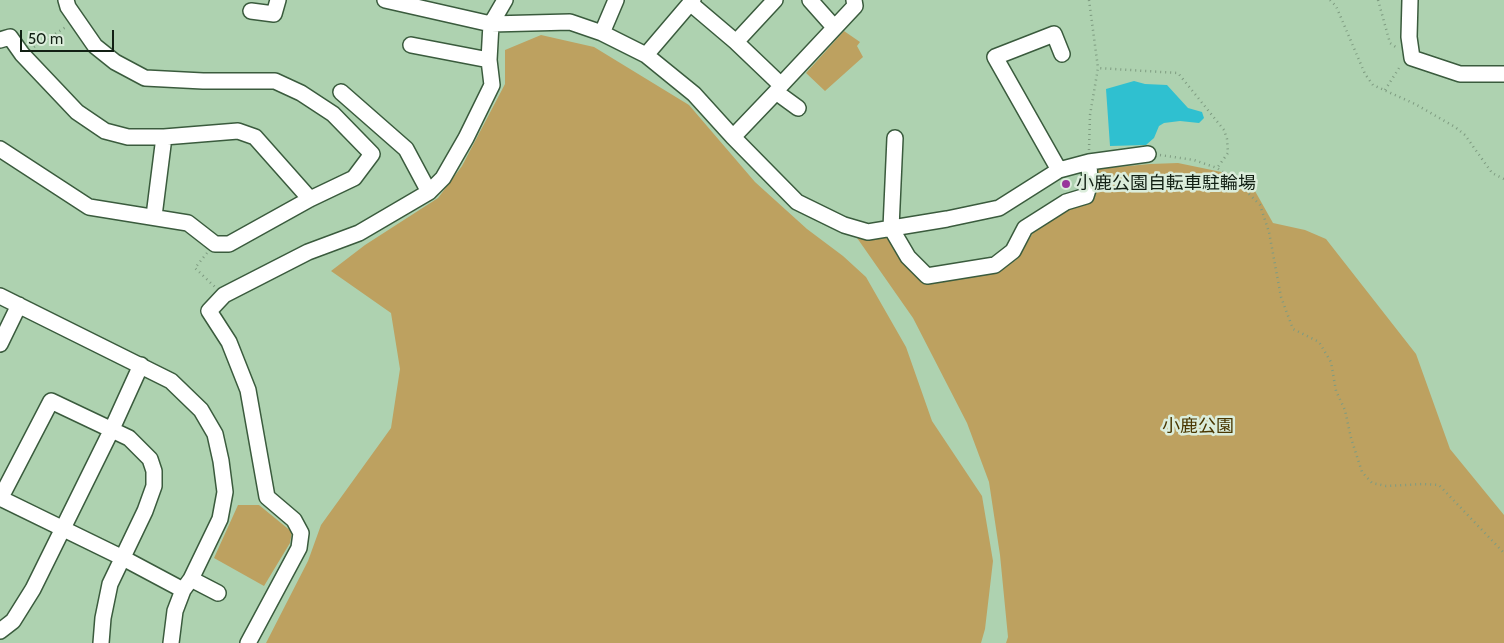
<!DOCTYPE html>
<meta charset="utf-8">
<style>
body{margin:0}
#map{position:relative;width:1504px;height:643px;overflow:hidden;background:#aed2b0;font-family:Cabin,sans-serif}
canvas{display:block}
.scale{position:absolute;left:20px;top:30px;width:94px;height:22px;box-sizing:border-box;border:2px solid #122014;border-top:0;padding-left:6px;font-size:15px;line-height:18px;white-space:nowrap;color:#122014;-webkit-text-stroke:4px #dbeddb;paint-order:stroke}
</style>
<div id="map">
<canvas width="1504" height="643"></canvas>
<div class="scale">50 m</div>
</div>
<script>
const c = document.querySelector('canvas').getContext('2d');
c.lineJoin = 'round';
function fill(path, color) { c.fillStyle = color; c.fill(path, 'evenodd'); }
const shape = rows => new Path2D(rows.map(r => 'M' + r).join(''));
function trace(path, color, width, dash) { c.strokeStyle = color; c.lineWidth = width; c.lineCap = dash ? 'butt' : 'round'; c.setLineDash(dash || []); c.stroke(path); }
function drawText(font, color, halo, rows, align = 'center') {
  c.font = font + ' Cabin,"Noto Sans JP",sans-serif'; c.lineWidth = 5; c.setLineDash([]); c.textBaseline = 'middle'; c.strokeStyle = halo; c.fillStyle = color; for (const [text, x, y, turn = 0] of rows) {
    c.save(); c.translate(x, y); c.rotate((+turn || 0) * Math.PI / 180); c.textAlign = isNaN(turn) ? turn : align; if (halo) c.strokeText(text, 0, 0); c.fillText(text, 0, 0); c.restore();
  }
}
const green = shape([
 [844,31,860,42,857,46,863,57,825,91,806,73],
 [541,35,594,47,689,105,755,182,807,229,843,256,866,277,906,347,932,421,982,496,993,561,985,629,981,643,266,643,308,561,321,525,391,428,400,369,391,313,331,271,365,245,438,198,462,166,505,84,505,50],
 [1178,163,1231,174,1255,191,1273,223,1305,230,1326,239,1416,354,1450,449,1504,515,1504,643,1006,643,1008,637,1000,555,989,482,967,423,913,318,855,235,887,238,926,283,1000,271,1016,260,1033,233,1070,208,1085,204,1097,189,1096,169,1150,164],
 [238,505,259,505,292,532,290,543,264,586,214,558]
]);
const water = shape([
 [1134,81,1145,84,1167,85,1188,108,1202,112,1204,118,1199,123,1180,121,1164,123,1159,126,1154,138,1146,145,1110,146,1106,89]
]);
const path = shape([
 [1089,0,1098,68],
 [1330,0,1336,6,1365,74,1373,85,1415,104,1455,127,1465,135,1492,173,1504,179],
 [1378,0,1390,43,1397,48],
 [34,47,66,27],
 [1385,90,1401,65],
 [1089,150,1090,115,1098,68,1178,73,1224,130,1227,139,1228,153,1217,168],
 [1160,155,1194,160,1217,168,1236,181,1260,205,1269,232,1281,297,1293,329,1319,342,1331,362,1336,391,1345,410,1351,438,1362,472,1372,483,1386,486,1423,484,1439,485,1504,553],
 [207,253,195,268,215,287]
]);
const minor = shape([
 [385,0,491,24,570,22,602,33,646,55,694,94,733,137,797,202,844,225,868,232,947,219,999,208,1059,170,1089,162,1148,154],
 [810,0,834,27],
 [1410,0,1409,37,1412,58,1460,74,1504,74],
 [690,3,736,42,781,85],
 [251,11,274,14,278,0],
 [602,33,616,0],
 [0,40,10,37,22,54,77,112,105,131,128,137,164,137,238,131,255,137,310,199],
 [736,42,775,0],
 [411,45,489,60],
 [646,55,693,0],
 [341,92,406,149,429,192],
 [776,92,798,108],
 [733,137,776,92,781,85,855,6,854,0],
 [895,138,891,228,908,257,927,276,995,265,1013,251,1025,228,1066,202,1086,196,1090,183,1089,162],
 [0,149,89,207,188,223,215,244,229,244,310,199,354,178,372,154,333,114,301,93,275,81,203,81,145,78,115,62,95,46,68,7,66,0],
 [1059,170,995,57,1054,34,1062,54],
 [154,216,164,137],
 [0,296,171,381,201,410,215,434,221,461,225,492,220,519,191,579,183,590,175,611,171,643],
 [0,344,19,305],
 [0,498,123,558,183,590],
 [0,499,51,401,129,438,150,459,154,471,154,486,145,511,110,584,103,618,101,643],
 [191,579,218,593],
 [0,631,13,621,33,589,111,431,141,365],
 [248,643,299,548,301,533,294,520,267,497,248,390,229,342,209,311,224,295,308,252,359,233,429,192,443,178,466,138,492,85,489,60,491,24,505,0]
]);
const markers = [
 [1066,184,5,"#98359b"]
];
const poiNames = [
 ["小鹿公園自転車駐輪場",1076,184]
];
const parkNames = [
 ["小鹿公園",1198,427]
];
fill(green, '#bda160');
fill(water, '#2fc0d0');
trace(minor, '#3a5b3d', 18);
trace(path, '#7e9b80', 2.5, [1, 4]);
trace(minor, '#fff', 15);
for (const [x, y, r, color] of markers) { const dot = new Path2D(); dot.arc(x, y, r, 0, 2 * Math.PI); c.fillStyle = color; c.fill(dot); trace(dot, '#dbeddb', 2); }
drawText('18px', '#122014', '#dbeddb', poiNames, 'left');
drawText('18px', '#4a3701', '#dbeddb', parkNames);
</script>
